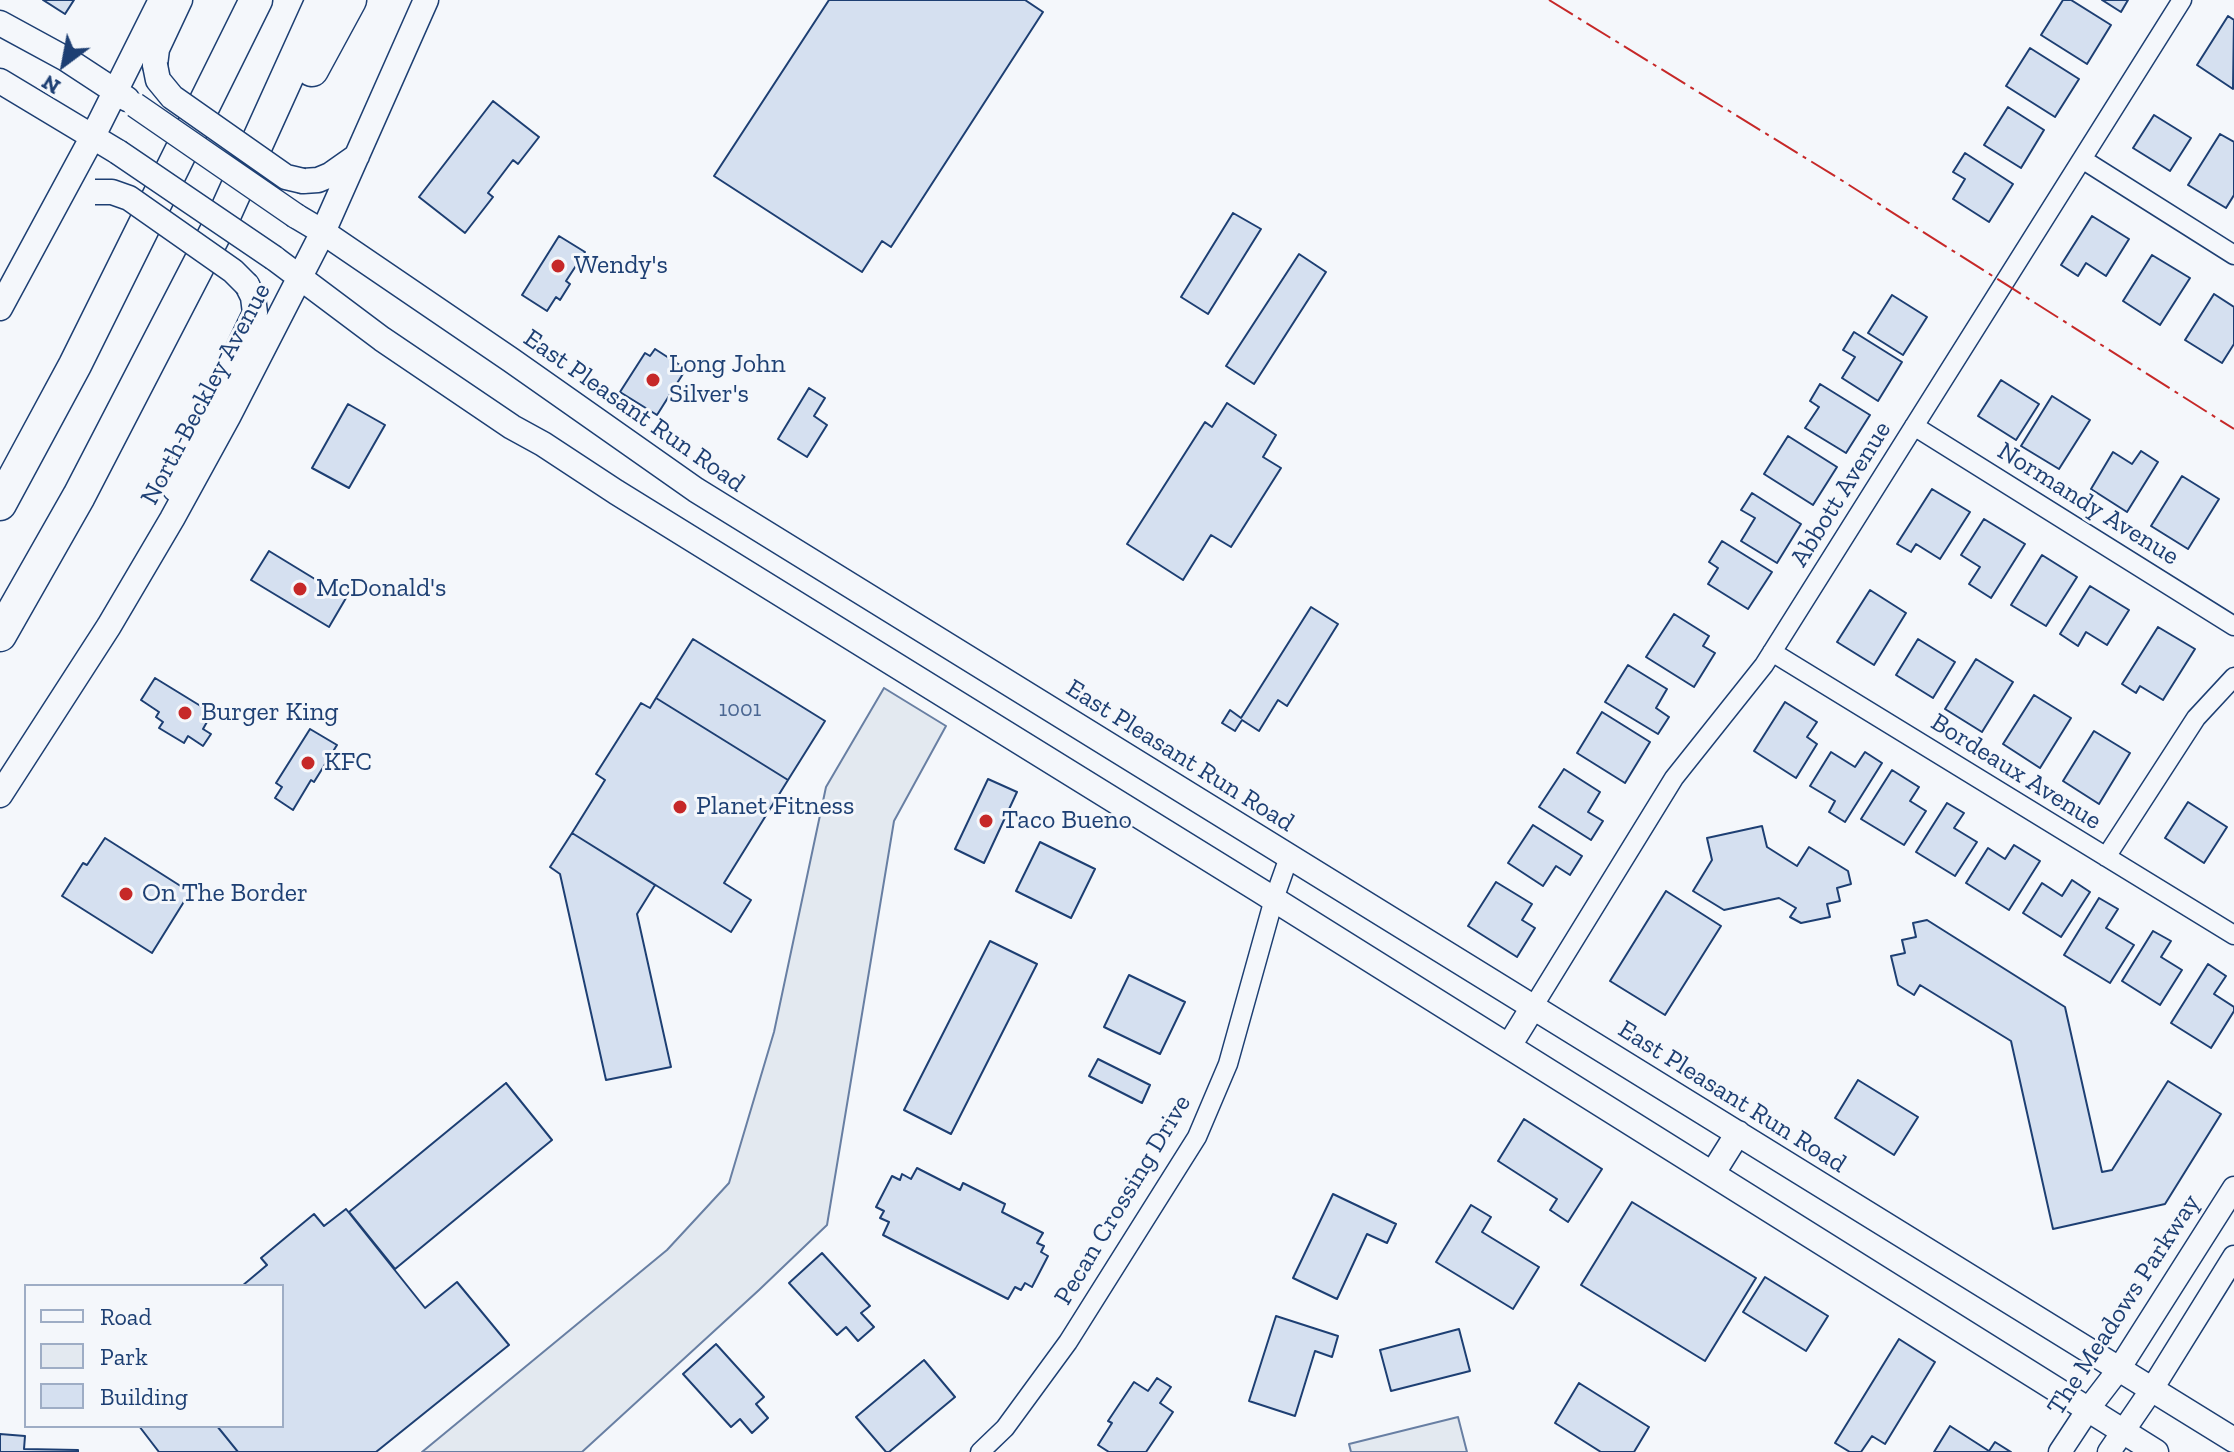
<!DOCTYPE html>
<style>
body{margin:0}
#map{position:relative;width:2234px;height:1452px;overflow:hidden;background:#f4f7fb;font-family:"Zilla Slab",serif}
canvas{display:block}
.legend{position:absolute;left:24px;top:1284px;width:260px;height:144px;box-sizing:border-box;background:#f4f7fb;border:2px solid #9eadc5;margin:0;padding:10px 14px;list-style:none;font-size:24px;color:#1d3f73}
.legend li{display:flex;align-items:center;gap:16px;height:40px}
.legend b{width:40px;border:2px solid #9eadc5}
.north{position:absolute;left:24px;top:24px;width:80px;height:80px;-webkit-text-stroke:6px #f4f7fb;paint-order:stroke;rotate:212deg;font-size:22px;font-weight:700;line-height:32px;text-align:center;color:#1d3f73}
.north::after{content:'';display:block;margin:auto;width:28px;height:36px;background:#1d3f73;clip-path:polygon(50% 0,100% 100%,50% 72%,0 100%)}
</style>
<div id="map">
<canvas width="2234" height="1452"></canvas>
<ul class="legend">
<li><b style="height:10px;background:#f4f7fb"></b>Road</li>
<li><b style="height:22px;background:#e3e9f0"></b>Park</li>
<li><b style="height:22px;background:#d5e0f0"></b>Building</li>
</ul>
<div class="north">N</div>
</div>
<script>
const c = document.querySelector('canvas').getContext('2d');
c.lineJoin = 'round';
function fill(path, color) { c.fillStyle = color; c.fill(path, 'evenodd'); }
const shape = rows => new Path2D(rows.map(r => 'M' + r).join(''));
function trace(path, color, width, dash) { c.strokeStyle = color; c.lineWidth = width; c.lineCap = dash ? 'butt' : 'round'; c.setLineDash(dash || []); c.stroke(path); }
function drawText(font, color, halo, rows, align = 'center') {
  c.font = font + ' "Zilla Slab",serif'; c.lineWidth = 6; c.setLineDash([]); c.textBaseline = 'middle'; c.strokeStyle = halo; c.fillStyle = color; for (const [text, x, y, turn = 0] of rows) {
    c.save(); c.translate(x, y); c.rotate((+turn || 0) * Math.PI / 180); c.textAlign = isNaN(turn) ? turn : align; if (halo) c.strokeText(text, 0, 0); c.fillText(text, 0, 0); c.restore();
  }
}
const green = shape([
 [884,688,946,726,894,821,827,1225,759,1290,582,1452,422,1452,667,1250,729,1183,774,1032,826,787,884,688],
 [1458,1417,1467,1452,1351,1452,1349,1444,1458,1417]
]);
const building = shape([
 [43,0,74,0,65,14,43,0],
 [829,0,1025,0,1043,12,891,247,882,241,862,272,714,176,829,0],
 [2063,0,2071,0,2111,25,2087,64,2041,35,2063,0],
 [2102,0,2128,0,2121,12,2102,0],
 [2228,16,2234,20,2233,89,2197,65,2228,16],
 [2030,48,2079,79,2055,117,2006,86,2030,48],
 [493,101,539,137,518,164,513,160,488,193,493,197,465,233,419,197,493,101],
 [2008,107,2044,130,2021,168,1984,145,2008,107],
 [2154,115,2191,138,2170,171,2133,148,2154,115],
 [2220,134,2234,142,2234,195,2226,208,2188,185,2220,134],
 [1965,153,2013,184,1989,222,1953,199,1965,179,1953,172,1965,153],
 [1233,213,1261,229,1208,314,1181,297,1233,213],
 [2092,216,2129,239,2106,276,2086,263,2078,276,2061,265,2092,216],
 [559,236,585,252,566,281,570,284,560,300,556,297,547,311,522,295,559,236],
 [1299,254,1326,272,1254,384,1226,366,1299,254],
 [2152,255,2190,278,2160,325,2123,301,2152,255],
 [2214,294,2234,307,2234,344,2222,363,2185,340,2214,294],
 [1892,295,1927,317,1903,355,1868,333,1892,295],
 [1854,332,1902,362,1878,401,1842,378,1855,357,1843,350,1854,332],
 [655,349,686,369,657,415,620,392,645,353,650,356,655,349],
 [2001,380,2039,404,2016,440,1978,416,2001,380],
 [1820,384,1870,415,1846,453,1805,428,1819,407,1810,401,1820,384],
 [809,388,825,398,814,416,827,425,807,457,778,439,809,388],
 [2052,396,2090,420,2059,469,2021,446,2052,396],
 [1227,403,1276,435,1263,457,1281,468,1231,547,1211,535,1183,580,1127,544,1205,422,1212,427,1227,403],
 [348,404,385,425,349,488,312,468,348,404],
 [1788,436,1837,467,1813,505,1764,474,1788,436],
 [2141,451,2158,462,2127,512,2091,489,2113,452,2132,464,2141,451],
 [2182,476,2219,499,2188,549,2151,526,2182,476],
 [1932,489,1970,512,1940,559,1916,544,1911,552,1897,544,1932,489],
 [1752,493,1801,524,1777,563,1741,541,1755,518,1741,510,1752,493],
 [1984,519,2025,544,1991,598,1969,584,1980,567,1961,555,1984,519],
 [1722,541,1772,572,1748,609,1708,584,1718,568,1709,562,1722,541],
 [269,551,346,598,329,627,251,580,269,551],
 [2042,555,2077,577,2046,626,2011,605,2042,555],
 [2090,586,2129,610,2107,645,2086,632,2078,646,2060,634,2090,586],
 [1870,590,1906,613,1874,665,1837,642,1870,590],
 [1311,607,1338,624,1287,706,1278,700,1259,731,1242,720,1235,731,1222,723,1230,710,1241,718,1311,607],
 [1674,614,1709,636,1703,646,1715,653,1694,687,1646,657,1674,614],
 [2158,627,2195,649,2163,700,2140,686,2136,693,2122,684,2158,627],
 [693,639,825,721,788,780,656,698,693,639],
 [1918,639,1955,662,1933,698,1896,675,1918,639],
 [1976,659,2013,682,1982,732,1945,709,1976,659],
 [1628,665,1667,689,1656,708,1669,717,1658,734,1605,702,1628,665],
 [155,678,212,713,203,729,211,734,203,746,188,736,184,743,159,728,163,722,156,717,159,712,141,700,155,678],
 [2034,695,2071,718,2040,768,2003,744,2034,695],
 [656,698,788,780,724,883,751,900,731,932,572,833,605,780,596,774,641,703,650,708,656,698],
 [1785,702,1817,722,1807,737,1817,744,1796,778,1754,751,1785,702],
 [1602,712,1650,742,1625,783,1577,753,1602,712],
 [310,729,337,745,314,782,311,780,293,810,275,798,282,787,276,783,310,729],
 [2094,731,2130,753,2099,804,2063,781,2094,731],
 [1831,752,1855,767,1865,752,1882,763,1845,822,1829,812,1835,801,1810,786,1831,752],
 [1564,769,1600,792,1588,812,1603,821,1591,840,1539,807,1564,769],
 [1892,770,1919,787,1910,801,1926,811,1904,845,1861,819,1892,770],
 [988,779,1017,792,984,863,955,849,988,779],
 [2188,802,2227,827,2204,863,2165,838,2188,802],
 [1947,803,1964,813,1954,828,1977,842,1955,876,1916,852,1947,803],
 [1533,825,1582,856,1570,875,1556,866,1543,886,1508,863,1533,825],
 [1762,826,1767,847,1797,866,1809,847,1848,871,1851,884,1837,888,1840,901,1827,904,1830,917,1801,923,1790,917,1796,908,1779,898,1724,910,1693,891,1712,860,1707,838,1762,826],
 [572,833,655,885,637,914,671,1067,606,1080,560,874,550,867,572,833],
 [105,838,190,892,152,953,62,896,83,863,87,865,105,838],
 [1040,842,1095,869,1071,918,1016,891,1040,842],
 [2014,845,2040,861,2009,910,1966,883,1988,848,2005,859,2014,845],
 [2072,880,2090,892,2061,937,2023,913,2042,883,2062,896,2072,880],
 [1496,882,1532,904,1522,920,1535,928,1517,957,1468,926,1496,882],
 [1666,891,1721,926,1665,1015,1610,981,1666,891],
 [2099,898,2118,909,2106,928,2134,945,2110,983,2064,955,2099,898],
 [1927,920,2065,1007,2102,1172,2112,1170,2168,1081,2221,1114,2165,1204,2053,1229,2011,1041,1920,985,1914,995,1898,985,1891,956,1905,953,1902,940,1916,937,1913,923,1927,920],
 [2153,931,2171,941,2161,957,2182,970,2160,1005,2122,981,2153,931],
 [990,941,1037,964,951,1134,904,1110,990,941],
 [2208,964,2226,976,2214,994,2234,1007,2234,1011,2211,1048,2171,1023,2208,964],
 [1129,975,1185,1002,1160,1054,1104,1027,1129,975],
 [1098,1059,1150,1085,1142,1103,1089,1076,1098,1059],
 [1858,1080,1918,1117,1894,1155,1835,1118,1858,1080],
 [506,1083,552,1140,395,1269,349,1212,506,1083],
 [1524,1119,1602,1169,1568,1222,1550,1210,1557,1199,1498,1161,1524,1119],
 [917,1168,960,1190,963,1183,1005,1204,1002,1212,1043,1233,1037,1243,1044,1246,1041,1252,1048,1256,1032,1287,1025,1283,1021,1290,1015,1287,1008,1299,883,1235,889,1222,880,1218,884,1211,876,1207,892,1176,900,1180,902,1174,911,1179,917,1168],
 [1333,1194,1396,1224,1387,1243,1367,1234,1337,1299,1293,1278,1333,1194],
 [1632,1202,1756,1278,1705,1361,1581,1285,1632,1202],
 [1471,1205,1491,1217,1482,1232,1539,1267,1513,1309,1436,1262,1471,1205],
 [346,1209,425,1308,457,1282,509,1345,376,1452,238,1452,217,1426,282,1426,282,1286,242,1286,267,1265,261,1258,314,1214,324,1226,346,1209],
 [822,1253,870,1306,861,1313,874,1327,858,1341,846,1327,837,1335,789,1283,822,1253],
 [1765,1277,1828,1316,1806,1351,1743,1312,1765,1277],
 [1276,1316,1338,1336,1332,1357,1315,1351,1295,1416,1249,1401,1276,1316],
 [1459,1329,1470,1371,1391,1391,1380,1350,1459,1329],
 [1899,1339,1935,1362,1885,1444,1872,1436,1861,1452,1850,1452,1835,1443,1899,1339],
 [716,1344,764,1397,756,1404,768,1418,752,1433,740,1419,731,1427,683,1374,716,1344],
 [924,1360,955,1397,889,1452,886,1452,856,1417,924,1360],
 [1157,1378,1171,1387,1160,1403,1173,1412,1146,1452,1109,1452,1098,1445,1112,1423,1108,1421,1134,1382,1148,1391,1157,1378],
 [1579,1383,1649,1427,1634,1452,1601,1452,1555,1423,1579,1383],
 [139,1426,217,1426,238,1452,159,1452,139,1426],
 [1950,1426,1989,1451,1995,1442,2011,1452,1934,1452,1950,1426],
 [0,1434,25,1436,24,1449,78,1450,78,1452,0,1452,0,1434]
]);
const minor = shape([
 [2082,159,2234,255],
 [1914,426,2234,626],
 [1772,652,2234,935],
 [2106,857,2196,718,2234,677],
 [1533,1007,1674,778,1764,665,2182,0],
 [980,1452,1005,1428,1068,1342,1197,1137,1228,1064,1274,899,1289,857]
]);
const tertiary = shape([
 [2060,1452,2089,1408,2119,1369,2234,1188],
 [2109,1452,2152,1389,2234,1257]
]);
const secondary = shape([
 [0,23,66,59,127,99],
 [155,65,157,49,180,0],
 [0,81,118,152],
 [303,181,318,180,330,175,357,156],
 [296,216,323,232,511,360,696,490,2234,1440],
 [274,258,382,339,512,427,543,444,616,492,1259,890,2156,1452],
 [0,308,93,136,161,0],
 [175,489,175,481,255,313,253,297,247,285],
 [0,795,109,626,172,519,228,417,323,232,426,0],
 [1509,1046,1533,1007],
 [1713,1173,1738,1133]
]);
const motorway = shape([
 [312,70,350,0],
 [0,504,75,365,256,0],
 [0,635,79,496,225,214,322,0]
]);
const secondaryBridge = shape([
 [155,65,158,80,172,97,286,177,303,181],
 [135,105,296,216],
 [118,152,274,258],
 [95,192,112,192,129,198,233,271,247,285]
]);
const power = shape([
 [1549,0,1838,178,2234,429]
]);
const markers = [
 [558,266,8,"#c62828"],
 [653,380,8,"#c62828"],
 [300,589,8,"#c62828"],
 [185,713,8,"#c62828"],
 [308,763,8,"#c62828"],
 [680,807,8,"#c62828"],
 [986,821,8,"#c62828"],
 [126,894,8,"#c62828"]
];
const numberNames = [
 ["1001",740,710]
];
const poiNames = [
 ["Wendy's",574,266],
 ["Long John",669,365],
 ["Silver's",669,395],
 ["McDonald's",316,589],
 ["Burger King",201,713],
 ["KFC",324,763],
 ["Planet Fitness",696,807],
 ["Taco Bueno",1002,821],
 ["On The Border",142,894]
];
const streetNames = [
 ["North Beckley Avenue",206,394,-62],
 ["East Pleasant Run Road",634,411,35],
 ["Abbott Avenue",1841,494,-58],
 ["Normandy Avenue",2088,504,32],
 ["East Pleasant Run Road",1180,756,32],
 ["Bordeaux Avenue",2016,772,32],
 ["East Pleasant Run Road",1732,1097,32],
 ["Pecan Crossing Drive",1123,1200,-59],
 ["The Meadows Parkway",2124,1305,-57]
];
fill(green, '#e3e9f0');
trace(green, '#687fa3', 2);
fill(building, '#d5e0f0');
trace(building, '#1d3f73', 2);
trace(minor, '#1d3f73', 21);
trace(tertiary, '#1d3f73', 25);
trace(secondary, '#1d3f73', 27);
trace(motorway, '#1d3f73', 35);
trace(minor, '#f4f7fb', 18);
trace(tertiary, '#f4f7fb', 22);
trace(secondary, '#f4f7fb', 24);
trace(motorway, '#f4f7fb', 32);
trace(secondaryBridge, '#1d3f73', 27, []);
trace(secondaryBridge, '#f4f7fb', 24);
trace(power, '#c62828', 2, [28, 6, 4, 6]);
for (const [x, y, r, color] of markers) { const dot = new Path2D(); dot.arc(x, y, r, 0, 2 * Math.PI); c.fillStyle = color; c.fill(dot); trace(dot, '#f4f7fb', 3); }
drawText('22px', '#4b6792', null, numberNames);
drawText('26px', '#1d3f73', '#f4f7fb', poiNames, 'left');
drawText('26px', '#1d3f73', '#f4f7fb', streetNames);
</script>
